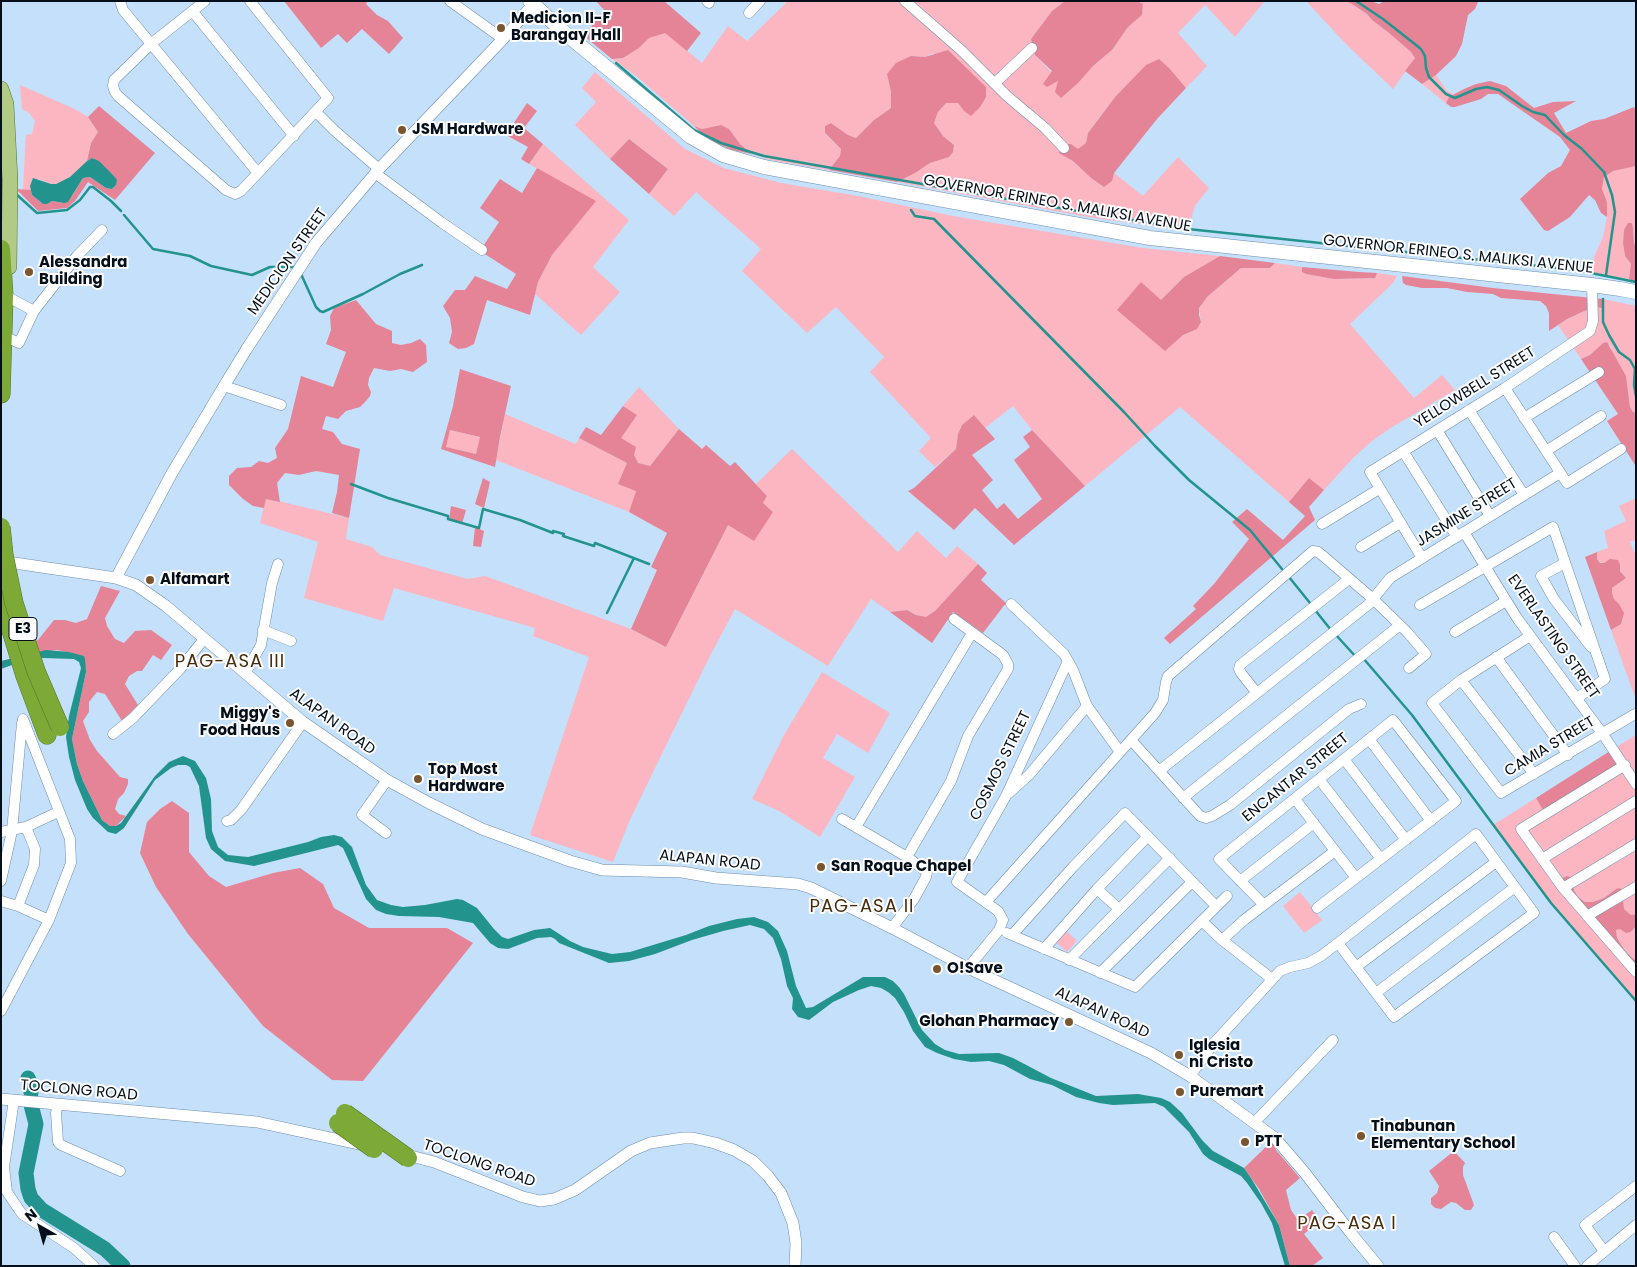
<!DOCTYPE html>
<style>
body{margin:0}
#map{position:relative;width:1637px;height:1267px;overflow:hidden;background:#c5e0fb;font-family:Poppins,sans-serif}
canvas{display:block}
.frame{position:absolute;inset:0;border:2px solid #040f1a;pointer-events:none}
.north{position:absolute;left:15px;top:1202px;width:50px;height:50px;-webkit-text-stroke:4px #fdfdfd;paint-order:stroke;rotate:322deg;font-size:14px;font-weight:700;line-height:20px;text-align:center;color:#040f1a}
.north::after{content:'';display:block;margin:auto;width:18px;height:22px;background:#040f1a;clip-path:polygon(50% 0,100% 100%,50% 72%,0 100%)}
</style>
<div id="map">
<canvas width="1637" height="1267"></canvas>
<div class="frame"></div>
<div class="north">N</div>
</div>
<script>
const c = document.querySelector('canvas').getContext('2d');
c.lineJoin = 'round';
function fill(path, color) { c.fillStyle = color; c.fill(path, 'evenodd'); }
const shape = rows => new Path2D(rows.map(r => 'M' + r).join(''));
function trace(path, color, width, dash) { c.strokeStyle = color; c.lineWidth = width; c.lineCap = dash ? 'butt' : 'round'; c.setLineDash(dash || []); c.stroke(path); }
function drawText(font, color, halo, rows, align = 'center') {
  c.font = font + ' Poppins,sans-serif'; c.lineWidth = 4; c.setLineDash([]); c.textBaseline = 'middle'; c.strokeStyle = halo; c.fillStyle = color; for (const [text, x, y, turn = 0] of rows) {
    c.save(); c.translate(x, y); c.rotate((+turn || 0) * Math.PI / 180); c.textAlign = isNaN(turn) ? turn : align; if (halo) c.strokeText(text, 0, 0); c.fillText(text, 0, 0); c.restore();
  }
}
const green = shape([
 [788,1,1065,1,1052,11,1031,39,1035,55,1059,80,1077,83,1093,66,1112,50,1128,27,1142,15,1143,4,1137,1,1265,1,1235,37,1205,5,1178,33,1207,66,1186,88,1170,69,1129,83,1115,97,1098,119,1088,133,1086,143,1078,150,1059,152,1073,161,1091,178,1104,187,1111,181,1114,173,1143,196,1178,157,1209,188,1195,206,1188,230,1094,218,897,182,915,173,930,163,949,157,954,145,943,136,934,123,938,112,946,103,958,103,964,111,933,53,925,57,911,56,887,74,891,92,891,108,874,120,856,138,848,135,831,123,825,126,825,134,841,149,840,156,829,170,771,160,752,154,740,144,729,129,721,125,702,129,694,126,635,75,612,59,623,58,639,48,649,38,665,32,702,63,728,26,747,41],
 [1306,1,1345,1,1352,4,1367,14,1372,20,1389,33,1411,52,1415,58,1393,89,1344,42],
 [595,72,685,149,724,168,781,183,858,196,953,216,1143,248,1220,256,1184,277,1161,300,1165,350,1183,335,1197,329,1201,322,1199,308,1207,297,1241,268,1270,268,1275,263,1302,267,1302,272,1306,274,1334,279,1374,278,1377,273,1397,276,1393,283,1350,324,1414,398,1442,375,1455,390,1389,429,1372,441,1353,458,1324,490,1309,479,1289,502,1180,407,1085,486,1032,430,1013,406,985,428,974,415,962,425,958,434,956,449,935,467,919,451,931,438,870,372,884,357,836,307,807,333,742,271,761,249,696,192,674,216,649,194,668,169,629,139,610,159,575,125,596,102,582,88],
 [1436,75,1447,91,1454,94,1449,97,1446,103,1422,84],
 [20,85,75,109,88,117,98,132,91,143,87,161,78,170,70,177,56,184,51,184,39,179,30,186,31,190,23,190,25,151,26,135,32,134,35,121,29,113,22,109],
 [543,144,629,220,593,267,620,292,581,335,535,294,538,282,552,255,595,201,529,164],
 [1636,166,1636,247,1634,243,1633,229,1624,230,1623,243,1625,256,1631,264,1629,279,1592,274,1594,257,1603,237,1607,217,1607,202,1602,189,1604,177,1613,171],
 [1603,299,1636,306,1636,413,1633,412,1630,407,1626,376,1612,353,1611,346,1603,343,1590,355,1581,359,1558,325,1567,319,1582,312,1595,307,1602,308],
 [639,387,679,429,650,466,638,463,620,438,637,415,623,406],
 [505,414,576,444,579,438,627,463,636,491,629,512,496,460],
 [450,430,480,437,476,454,445,447],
 [792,449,898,552,917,531,946,558,957,546,978,564,935,611,926,618,917,615,907,610,890,612,871,599,828,666,735,609,710,656,657,764,629,822,613,862,530,835,589,657,533,636,535,628,394,588,383,621,304,598,318,542,260,523,266,498,349,518,346,539,372,547,380,555,468,579,485,576,631,629,666,647,728,525,773,512,763,503,767,496,756,484],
 [1636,498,1636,541,1630,541,1634,552,1636,553,1636,700,1611,630,1617,627,1619,604,1614,599,1612,593,1612,588,1626,578,1620,570,1600,562,1597,559,1597,552,1608,548,1604,531,1626,521,1619,506],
 [822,672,890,713,868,753,837,734,823,758,855,777,820,837,779,811,752,799,784,735],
 [1636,735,1636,914,1631,915,1624,909,1623,901,1616,889,1604,898,1593,902,1585,902,1578,897,1567,876,1562,878,1561,882,1636,969,1636,1001,1551,903,1493,825,1536,798,1544,812,1610,751],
 [1300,892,1322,920,1304,933,1283,906],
 [1636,926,1636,961,1625,951,1617,939,1616,930,1620,928,1631,932],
 [1066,931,1077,941,1067,952,1056,942]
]);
const forest = shape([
 [284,1,368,1,366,4,377,15,388,21,403,38,389,54,362,29,347,43,338,34,321,48],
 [596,1,664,1,701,33,687,51,665,33,649,38,639,48,623,58,612,59,584,36,604,10],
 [1065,1,1137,1,1143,4,1142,15,1128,27,1112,50,1093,66,1078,83,1061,98,1055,92,1058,81,1047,87,1043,84,1052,71,1035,55,1031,39,1052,11],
 [1345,1,1371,1,1379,4,1384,1,1478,2,1475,9,1468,15,1462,44,1456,56,1436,75,1422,84,1405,71,1415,58,1411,52,1389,33,1372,20,1367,14,1352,4],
 [948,50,986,87,986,97,980,107,971,116,964,111,958,103,946,103,938,112,934,123,943,136,954,145,953,152,949,157,930,163,915,173,897,182,829,170,840,156,841,149,825,133,825,126,831,123,848,135,856,138,874,120,891,108,891,92,887,74,896,63,911,56,925,57],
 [1159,59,1170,69,1186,88,1157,119,1114,173,1112,181,1104,187,1091,178,1073,161,1059,153,1063,144,1071,144,1078,149,1086,143,1088,133,1115,97,1146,65],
 [1490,81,1506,86,1534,108,1553,102,1576,101,1554,113,1566,133,1591,121,1604,119,1634,107,1636,111,1636,166,1613,171,1604,177,1602,189,1607,202,1607,217,1601,213,1595,200,1589,195,1570,217,1548,231,1544,230,1520,199,1548,173,1561,166,1570,150,1560,137,1498,94,1488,94,1481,99,1455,107,1451,107,1446,103,1449,97,1464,89,1476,84],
 [527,103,537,111,524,128,543,144,529,164,521,159,528,147,506,135],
 [99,106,155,153,115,200,88,182,75,201,67,208,38,211,16,189,31,190,32,195,43,204,47,204,52,201,64,203,72,196,83,178,90,177,106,188,112,189,116,185,116,180,114,176,93,158,87,161,91,143,98,132,88,117],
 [721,125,729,129,740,144,752,154,732,150,714,142,703,135,694,126,702,129],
 [629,139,668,169,649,194,610,159],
 [537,168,596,201,552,255,538,282,530,315,487,300,474,344,466,348,458,349,449,343,452,332,450,318,443,306,455,290,465,290,475,276,507,289,516,274,480,251,499,222,480,208,500,179,522,193],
 [1628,223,1632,223,1633,229,1634,243,1636,247,1636,282,1629,279,1631,264,1625,256,1623,243,1624,230],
 [1220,256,1275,263,1270,268,1241,268,1207,297,1199,308,1199,315,1201,322,1197,329,1183,335,1165,351,1117,310,1141,282,1161,300,1184,277],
 [1302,267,1359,272,1377,273,1375,278,1334,279,1306,274,1302,272],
 [1402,276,1493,288,1603,299,1602,308,1595,307,1582,312,1567,319,1549,331,1549,313,1546,306,1540,301,1501,298,1493,294,1467,292,1447,288,1422,288,1406,285,1403,283],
 [356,300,376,324,392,331,392,343,401,345,411,343,420,339,426,345,427,362,413,372,401,369,390,371,374,368,369,378,368,385,371,392,370,396,366,401,360,407,346,411,338,419,326,416,322,429,333,432,342,444,360,449,349,518,332,513,337,492,339,475,316,471,299,475,285,473,277,483,280,502,266,499,264,508,253,506,243,499,229,485,229,476,237,468,251,467,259,461,268,463,277,458,275,448,288,429,301,376,333,387,346,352,326,344,331,330,330,316,334,308],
 [1607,342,1626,376,1630,407,1633,412,1636,413,1635,465,1607,421,1618,414,1581,359,1590,355,1603,343],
 [460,369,511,386,500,437,495,467,441,449,453,406],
 [450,430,480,437,476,454,446,447],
 [623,406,637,415,621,438,636,447,634,455,638,463,650,466,679,429,702,449,706,445,730,466,735,462,767,496,763,503,773,512,754,541,728,525,666,647,631,629,657,570,651,567,667,533,629,512,636,491,618,484,627,463,579,438,586,427,601,435],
 [974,415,995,439,972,455,993,480,982,490,997,509,1004,503,1018,519,1042,499,1014,460,1030,447,1023,437,1032,430,1085,486,1014,545,975,508,954,530,908,491,914,488,956,449,958,434,962,425],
 [483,478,490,482,484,508,475,504],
 [1309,478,1324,490,1309,507,1315,520,1170,644,1164,638,1196,609,1193,606,1214,584,1249,539,1232,522,1247,509,1283,540,1305,516,1289,502],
 [451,506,466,510,462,524,449,520],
 [475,527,484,531,481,547,473,546],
 [1597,552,1597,559,1600,563,1604,563,1610,559,1618,560,1620,565,1620,571,1626,578,1612,588,1612,593,1614,599,1619,604,1624,613,1621,624,1611,630,1585,557],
 [978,564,987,573,981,580,1006,603,983,633,953,612,932,643,890,612,907,610,916,615,926,617,935,611],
 [101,586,120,591,105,618,107,626,115,639,124,643,135,631,151,630,172,645,161,660,153,655,142,671,137,671,129,676,125,684,138,705,122,721,105,694,97,692,89,702,89,712,83,721,90,740,97,751,120,777,128,779,128,784,124,793,118,799,115,809,119,814,126,816,116,826,110,826,102,820,83,781,77,764,72,739,86,672,79,655,57,650,27,654,28,643,38,640,54,620,65,620,76,623,87,619],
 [1610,751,1616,761,1617,765,1544,812,1536,798],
 [172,801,189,813,189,852,209,876,226,887,273,873,300,868,323,884,334,908,369,928,447,928,473,943,363,1081,332,1080,263,1026,188,934,156,887,140,853,147,822,160,809],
 [1567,876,1573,878,1574,890,1578,897,1585,902,1593,902,1604,898,1616,889,1620,888,1622,891,1624,909,1631,915,1636,914,1636,926,1631,932,1626,933,1620,929,1616,930,1617,938,1625,951,1636,961,1636,969,1587,913,1562,878],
 [1272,1141,1276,1150,1300,1178,1286,1190,1291,1210,1298,1220,1312,1210,1320,1221,1304,1234,1323,1258,1312,1266,1290,1266,1279,1225,1259,1189,1244,1168],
 [1454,1151,1465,1163,1463,1167,1463,1175,1474,1205,1471,1210,1465,1210,1456,1203,1451,1202,1441,1209,1435,1208,1431,1204,1431,1198,1437,1193,1439,1186,1429,1171]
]);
const water = shape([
 [92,158,99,161,114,176,117,180,116,185,112,189,106,188,90,177,83,178,68,202,64,203,52,201,47,204,43,204,32,195,30,186,33,178,51,184,56,184,70,177,87,161],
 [46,650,69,652,84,656,85,659,86,672,72,739,77,764,83,781,102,820,110,826,116,826,121,823,155,776,169,762,183,756,195,761,206,778,211,799,212,831,218,847,228,855,248,857,308,842,321,837,334,835,342,837,352,847,366,885,377,900,391,905,403,907,425,905,457,899,463,900,477,908,494,929,502,937,508,939,534,930,550,928,570,941,583,947,612,954,630,952,686,935,709,926,737,919,754,917,768,922,778,931,787,951,796,986,806,1008,813,1007,863,977,885,977,893,981,899,987,904,994,922,1030,935,1044,945,1050,959,1054,999,1053,1013,1058,1051,1078,1096,1096,1138,1094,1161,1098,1170,1102,1182,1113,1202,1140,1213,1151,1244,1168,1251,1178,1279,1225,1290,1266,1285,1266,1272,1223,1261,1203,1247,1183,1241,1176,1209,1159,1203,1154,1189,1132,1164,1107,1155,1103,1113,1105,1099,1103,1076,1097,1052,1085,1030,1079,1004,1065,989,1061,971,1062,954,1059,937,1053,925,1047,913,1031,904,1012,895,998,888,992,881,988,871,986,859,990,833,1002,809,1020,798,1017,792,1009,793,998,787,986,781,959,773,938,764,929,750,925,723,931,692,940,655,954,629,961,609,963,559,943,555,939,551,937,537,938,508,949,498,948,490,943,473,923,439,917,399,916,386,914,376,910,366,899,343,848,338,845,254,866,225,861,211,849,206,838,199,786,190,767,186,765,178,765,171,768,155,780,124,828,116,834,108,832,93,818,87,809,75,780,69,757,66,737,69,716,81,668,79,662,74,659,43,658,20,662,1,669,1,661]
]);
const stream = shape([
 [1356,1,1383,19,1421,49,1425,56,1426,68,1429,77,1446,94,1455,98,1476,89,1487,87,1499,90,1522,106,1533,112,1545,115,1564,135,1582,149,1604,172,1612,195,1615,212,1606,275],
 [616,63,694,130,721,143,764,156,1041,205,1188,229,1576,270,1636,282],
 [16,194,37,213,67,210,80,200,90,187,93,187,111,201,121,211],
 [911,210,915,216,934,219,1124,412,1155,446,1189,480,1250,530,1282,569],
 [124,215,153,249,190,256,211,266,252,275,270,267,293,267],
 [301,274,316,307,320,311,323,312,363,294,400,274,422,265],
 [1603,299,1603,322,1609,335,1619,352,1630,360,1635,369,1634,385,1636,396],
 [351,484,388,498,448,516,448,519,479,528,483,509,520,520,553,533,553,531,564,534,563,536,594,546,595,543,649,564],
 [1289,577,1310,603],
 [1315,610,1331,630],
 [607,613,634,558],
 [1336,635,1356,657],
 [1363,658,1412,715,1551,903,1636,1001]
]);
const river = shape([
 [28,1078,31,1085,31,1093],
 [31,1105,36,1124,26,1173,28,1189,31,1198,42,1210,105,1249,123,1266]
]);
const minor = shape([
 [120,1,123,10,258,173],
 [205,1,152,43,114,80,113,86,115,92,118,96,226,190,235,194,241,191,258,173,328,98,250,1],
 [450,1,503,39],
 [707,1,709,3],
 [905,1,961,50,1007,96,1045,128,1064,148],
 [193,12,294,136],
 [749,13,760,1],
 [995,83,1032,48],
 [316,112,335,131,379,169],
 [375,173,441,222,482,250],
 [8,297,34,311],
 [6,337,19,343,34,311,77,256,102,230],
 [224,386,281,405],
 [1505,388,1567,483,1621,449],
 [1469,410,1524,495],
 [1524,418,1599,372],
 [1437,430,1490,516],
 [1403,451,1457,537],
 [1546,451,1601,416],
 [1322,524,1379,489],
 [1464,532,1517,618,1602,733,1636,784],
 [1361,547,1400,523],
 [1422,558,1370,472,1505,388,1590,331,1593,321,1592,285],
 [1565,563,1541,576,1554,599,1591,647],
 [1373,599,1390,578,1560,473],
 [1011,604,1064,654,1073,670,1087,706,1120,752],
 [1420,605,1553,527,1605,679,1577,698],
 [263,630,291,641],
 [1455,632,1506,601],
 [1530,636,1461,680,1432,703,1501,793,1635,714],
 [1496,657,1568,755],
 [246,672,261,645,272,583,278,564],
 [1461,680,1534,774],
 [1256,692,1241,673,1239,669,1240,665,1349,579],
 [113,734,133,718,181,668,204,639],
 [1369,739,1431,821],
 [1131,740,1200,816,1206,818,1212,816,1230,805,1349,709,1361,704],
 [1344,759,1406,840],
 [1625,765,1521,829,1563,888,1636,972],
 [1159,771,1374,600],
 [1319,779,1381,859],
 [1009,793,1029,775,1087,706],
 [1183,798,1400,625],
 [1295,799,1356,878],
 [842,819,907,857,927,872,926,877,914,899,892,928],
 [227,821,231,820,241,810,303,722],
 [856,827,972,633],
 [1,832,26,827,58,812],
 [386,833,362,815,387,780],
 [907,857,951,781,968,736,1008,669,1008,664,1003,655,954,619],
 [1542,859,1636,801],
 [1,881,12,831,22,723],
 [1240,881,1314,823],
 [1563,888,1636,844],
 [1097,889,1119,909],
 [1,901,18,906,49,920],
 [986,902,1155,713,1163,700,1166,682,1168,676,1313,551,1318,552,1322,555,1373,599,1407,632,1426,654,1409,668],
 [1264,905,1219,859,1393,720,1456,801,1317,908],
 [18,906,34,865,35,849,26,827],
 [1587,916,1636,887],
 [1202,921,1222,940,1272,979],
 [1007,933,1135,987,1227,896],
 [1012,935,1073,867,1125,813,1216,906],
 [1222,940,1244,920,1335,851],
 [1044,949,1097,889,1148,836],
 [1069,960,1170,858],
 [1356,967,1496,862],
 [968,968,999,930,1003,920,998,911,957,882,1006,796,1068,661],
 [1100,973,1192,882],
 [1376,993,1515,887],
 [1,1011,49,920,71,863,70,839,23,719],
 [1190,1076,1214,1043,1280,971,1290,967,1308,963,1321,956,1338,943,1476,834,1534,913,1394,1017,1338,943],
 [14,1100,4,1167,7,1192,22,1214,74,1248,94,1266],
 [58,1104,56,1113,58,1142,61,1145,120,1171],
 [1254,1123,1333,1040],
 [1554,1237,1575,1266],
 [1604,1251,1585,1225,1636,1186],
 [1587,1266,1636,1225]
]);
const tertiary = shape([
 [1,561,116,578,136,585,166,606,303,722,387,780,429,803,482,829,570,861,602,870,682,872,716,878,798,884,811,888,892,928,968,968,1151,1053,1190,1076,1275,1138,1305,1173,1350,1232,1378,1266],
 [116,578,172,473,224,386,246,350,316,243,379,169,503,39,536,1],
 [1,1099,257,1122,363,1145],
 [403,1154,434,1162,523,1197,540,1201,554,1199,575,1190,631,1151,650,1143,683,1138,693,1138,715,1143,734,1150,753,1161,768,1176,781,1193,793,1223,796,1243,795,1266]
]);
const secondary = shape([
 [530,1,560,29,691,137,723,155,764,167,1150,238,1592,285,1620,289,1636,292]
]);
const primary = shape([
 [1,89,6,104,10,179,9,267]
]);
const motorway = shape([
 [1,249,4,296,1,394],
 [1,598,25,676,47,735]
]);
const motorwayBridge = shape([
 [1,527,4,555,14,603,36,671,60,727],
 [345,1113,408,1158],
 [338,1123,374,1149]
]);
const markers = [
 [501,28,5,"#79562f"],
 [402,130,5,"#79562f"],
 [29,272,5,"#79562f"],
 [150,580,5,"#79562f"],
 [290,723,5,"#79562f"],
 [418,779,5,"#79562f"],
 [821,867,5,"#79562f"],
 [937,969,5,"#79562f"],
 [1069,1022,5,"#79562f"],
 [1179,1055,5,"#79562f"],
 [1180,1092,5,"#79562f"],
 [1361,1136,5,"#79562f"],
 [1245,1142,5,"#79562f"]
];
const shields = [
 [23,629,28]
];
const shieldNames = [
 ["E3",23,629]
];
const poiNames = [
 ["Medicion II-F",511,19],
 ["Barangay Hall",511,36],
 ["JSM Hardware",412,130],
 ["Alessandra",39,263],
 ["Building",39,280],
 ["Alfamart",160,580],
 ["Miggy's",280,714,"right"],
 ["Food Haus",280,731,"right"],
 ["Top Most",428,770],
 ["Hardware",428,787],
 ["San Roque Chapel",831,867],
 ["O!Save",947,969],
 ["Glohan Pharmacy",1059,1022,"right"],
 ["Iglesia",1189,1046],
 ["ni Cristo",1189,1063],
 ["Puremart",1190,1092],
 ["Tinabunan",1371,1127],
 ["Elementary School",1371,1144],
 ["PTT",1255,1142]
];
const streetNames = [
 ["GOVERNOR ERINEO S. MALIKSI AVENUE",1057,204,10],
 ["GOVERNOR ERINEO S. MALIKSI AVENUE",1458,255,6],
 ["MEDICION STREET",288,262,-55],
 ["YELLOWBELL STREET",1475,388,-32],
 ["JASMINE STREET",1467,513,-32],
 ["EVERLASTING STREET",1553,637,55],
 ["ALAPAN ROAD",332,722,36],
 ["CAMIA STREET",1550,747,-31],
 ["COSMOS STREET",1001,766,-64],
 ["ENCANTAR STREET",1296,778,-39],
 ["ALAPAN ROAD",710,861,6],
 ["ALAPAN ROAD",1102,1013,25],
 ["TOCLONG ROAD",79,1091,5],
 ["TOCLONG ROAD",479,1164,19]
];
const quarterNames = [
 ["PAG-ASA III",230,662],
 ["PAG-ASA II",862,907],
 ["PAG-ASA I",1347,1224]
];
fill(green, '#fbb6c1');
fill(forest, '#e58496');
fill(water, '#23948d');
trace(stream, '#23948d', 2.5);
trace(river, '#23948d', 15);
trace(minor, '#6d8dac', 11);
trace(tertiary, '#6d8dac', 12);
trace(secondary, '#6d8dac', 15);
trace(primary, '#53732c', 16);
trace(motorway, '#53732c', 19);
trace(minor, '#fff', 10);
trace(tertiary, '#fff', 11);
trace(secondary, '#fff', 14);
trace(primary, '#b1cb86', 15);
trace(motorway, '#7da936', 18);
trace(motorwayBridge, '#53732c', 19, []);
trace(motorwayBridge, '#7da936', 18);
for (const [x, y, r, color] of markers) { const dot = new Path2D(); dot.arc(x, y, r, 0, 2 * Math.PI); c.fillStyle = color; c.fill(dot); trace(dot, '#fdfdfd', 2); }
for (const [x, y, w] of shields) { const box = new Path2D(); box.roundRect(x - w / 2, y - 11.5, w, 23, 4); c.fillStyle = '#fdfdfd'; c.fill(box); trace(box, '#040f1a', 1); }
drawText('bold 14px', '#040f1a', null, shieldNames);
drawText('bold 15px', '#040f1a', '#fdfdfd', poiNames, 'left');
drawText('15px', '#040f1a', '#fdfdfd', streetNames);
c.letterSpacing = '1px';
drawText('18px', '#482d0d', '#fdfdfd', quarterNames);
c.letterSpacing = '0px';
</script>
